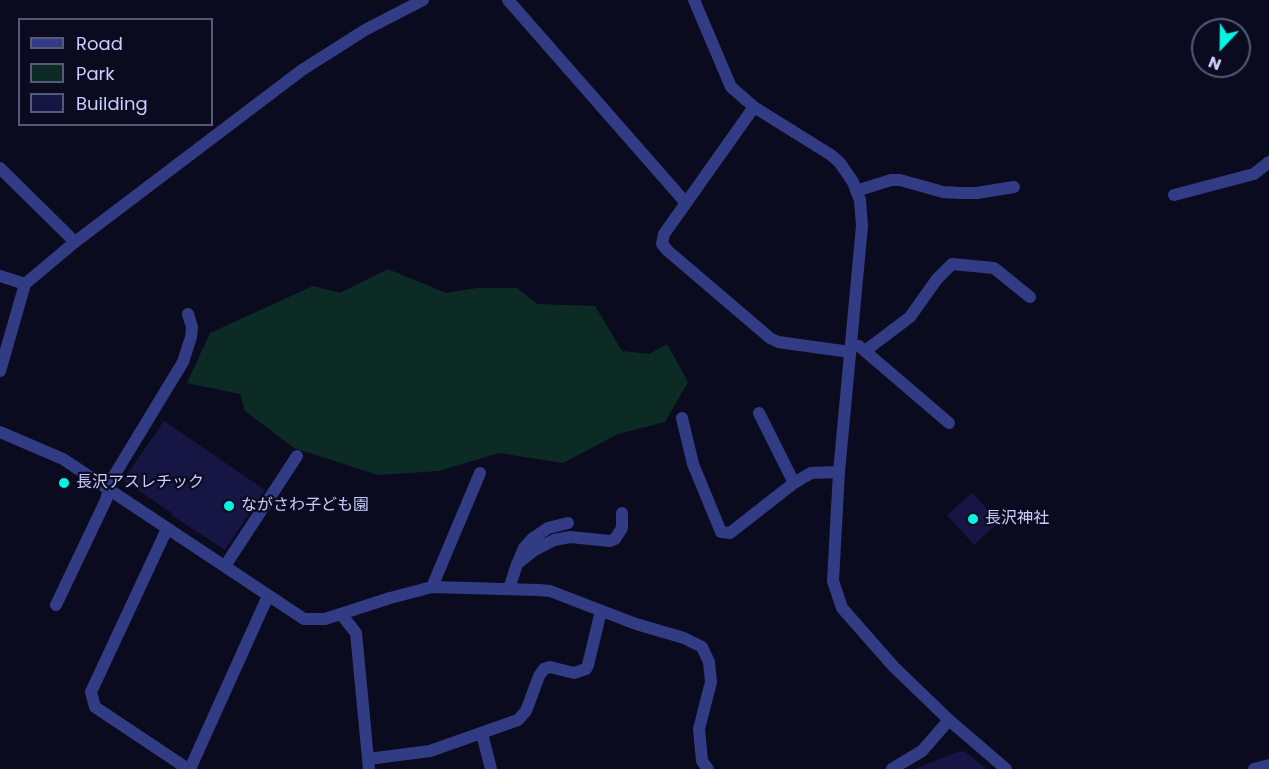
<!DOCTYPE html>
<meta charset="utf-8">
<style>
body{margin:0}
#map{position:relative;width:1269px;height:769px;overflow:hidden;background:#0b0b20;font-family:Poppins,sans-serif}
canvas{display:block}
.legend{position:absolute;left:18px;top:18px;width:195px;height:108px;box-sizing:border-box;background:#0b0b20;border:2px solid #575979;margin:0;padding:8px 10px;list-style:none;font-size:18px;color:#cacdff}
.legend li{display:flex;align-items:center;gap:12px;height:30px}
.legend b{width:30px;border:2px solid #575979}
.north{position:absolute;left:1191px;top:18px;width:60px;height:60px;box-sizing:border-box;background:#0b0b20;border:2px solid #575979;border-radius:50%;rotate:202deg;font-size:16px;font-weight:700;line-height:24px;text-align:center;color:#cacdff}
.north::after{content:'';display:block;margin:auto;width:21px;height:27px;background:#00f5e4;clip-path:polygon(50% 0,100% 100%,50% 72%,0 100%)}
</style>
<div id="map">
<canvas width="1269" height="769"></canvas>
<ul class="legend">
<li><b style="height:8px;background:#313c84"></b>Road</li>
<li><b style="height:16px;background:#0d2b25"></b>Park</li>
<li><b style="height:16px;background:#161543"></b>Building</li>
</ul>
<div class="north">N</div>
</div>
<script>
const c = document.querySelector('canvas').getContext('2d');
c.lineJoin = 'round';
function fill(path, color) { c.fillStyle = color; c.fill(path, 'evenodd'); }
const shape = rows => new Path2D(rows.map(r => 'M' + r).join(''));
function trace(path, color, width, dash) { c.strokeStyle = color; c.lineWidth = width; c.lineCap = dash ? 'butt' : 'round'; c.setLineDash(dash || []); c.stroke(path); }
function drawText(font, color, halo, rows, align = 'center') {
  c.font = font + ' Poppins,"Noto Sans JP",sans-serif'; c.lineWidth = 4.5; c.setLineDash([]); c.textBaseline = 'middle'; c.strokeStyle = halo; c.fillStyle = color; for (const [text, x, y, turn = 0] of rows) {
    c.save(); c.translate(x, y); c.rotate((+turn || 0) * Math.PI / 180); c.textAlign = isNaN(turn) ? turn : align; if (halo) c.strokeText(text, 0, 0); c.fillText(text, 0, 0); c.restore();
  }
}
const green = shape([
 [388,269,446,293,477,288,517,288,537,304,595,306,622,351,649,354,667,344,688,382,665,422,618,434,563,463,499,453,439,471,378,475,294,448,245,411,240,394,187,383,210,333,313,286,340,293]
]);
const building = shape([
 [164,421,265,490,225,550,171,515,172,513,123,480],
 [972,493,999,522,974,545,947,515],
 [964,751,987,769,915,769,954,753]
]);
const minor = shape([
 [508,0,686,203],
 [694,0,731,87,754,107,831,155,840,163,853,182,860,200,862,226,839,472,833,581,842,608,894,667,949,720,1006,769],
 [754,107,664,234,662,244,668,251,770,338,778,342,850,352],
 [856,191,891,180,900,180,943,192,959,193,977,193,1014,187],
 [1174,195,1254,174,1269,162],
 [0,276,25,284],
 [859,346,949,423],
 [865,351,910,317,937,279,952,264,994,268,1030,297],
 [0,371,25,284,75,242,302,70,365,30,423,0],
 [759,413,794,483],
 [682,418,693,464,721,532,730,533,794,483,811,473,839,472],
 [0,432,63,459,304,619,325,619,390,598,432,587,538,590,550,591,636,624,684,638,702,647,709,662,711,682,699,729,702,761,708,769],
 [167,529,91,692,95,707,188,769],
 [518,562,524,548,532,539,548,528,568,523],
 [225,566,297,456],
 [432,587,480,473],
 [509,589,517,564,533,551,554,540,570,537,610,541,615,539,622,528,622,513],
 [56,605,106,500,112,479,183,362,191,337,192,327,188,314],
 [341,614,356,633,369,769],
 [482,734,491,769],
 [368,759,430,751,518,720,526,711,539,676,544,669,550,667,574,673,586,669,588,665,601,611],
 [190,769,268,596],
 [892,769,922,751,949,720],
 [1254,769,1269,765]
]);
const tertiary = shape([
 [0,168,75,242]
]);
const markers = [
 [64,483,6,"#00f5e4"],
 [229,506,6,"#00f5e4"],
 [973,519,6,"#00f5e4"]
];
const poiNames = [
 ["長沢アスレチック",76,483],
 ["ながさわ子ども園",241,506],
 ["長沢神社",985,519]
];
fill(green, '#0d2b25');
fill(building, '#161543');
trace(minor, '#313c84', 12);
trace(tertiary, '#313c84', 12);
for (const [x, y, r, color] of markers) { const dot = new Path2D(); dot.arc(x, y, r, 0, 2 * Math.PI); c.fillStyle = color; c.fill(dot); trace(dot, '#0b0b20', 2); }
drawText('16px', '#cacdff', '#0b0b20', poiNames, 'left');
</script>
